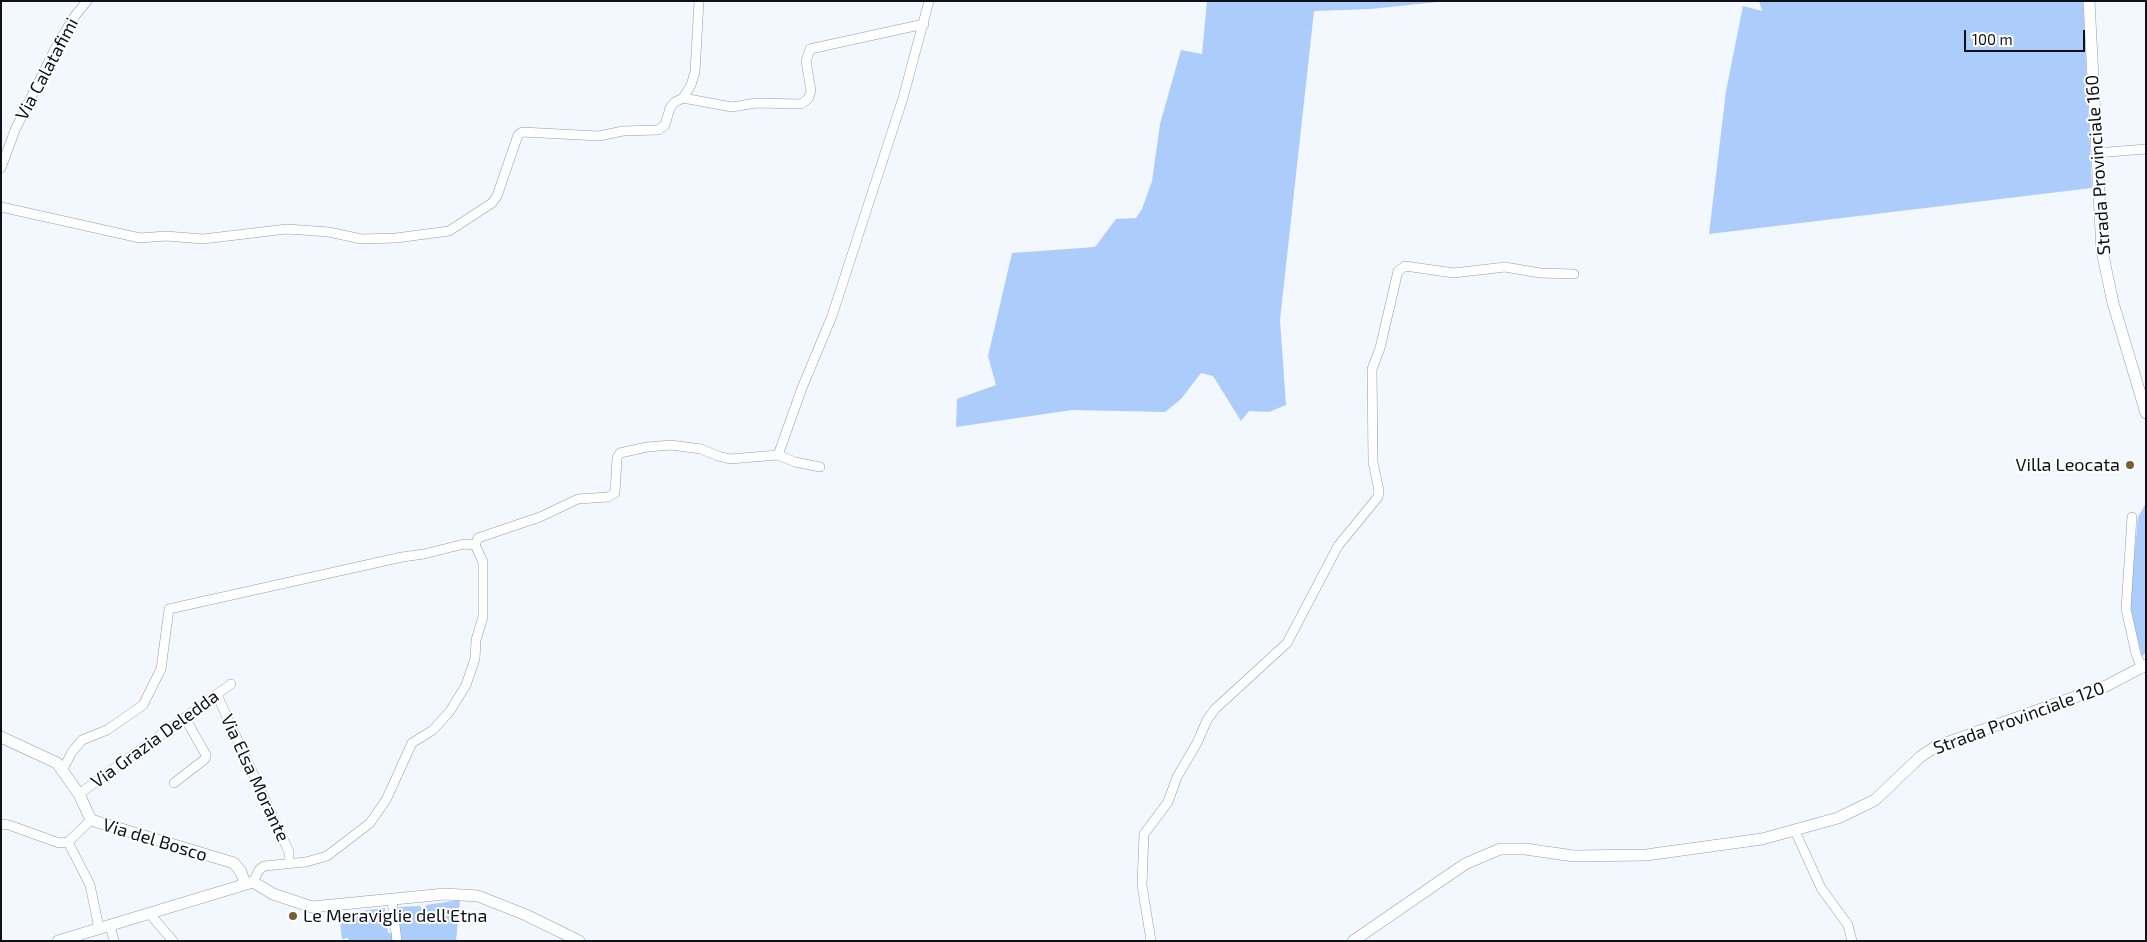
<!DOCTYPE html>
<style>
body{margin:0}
#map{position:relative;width:2147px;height:942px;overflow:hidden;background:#f3f8ff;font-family:"Exo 2",sans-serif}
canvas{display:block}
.frame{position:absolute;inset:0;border:2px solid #0e1218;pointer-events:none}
.scale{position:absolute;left:1964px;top:30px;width:121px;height:22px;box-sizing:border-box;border:2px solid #0e1218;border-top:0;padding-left:6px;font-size:15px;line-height:18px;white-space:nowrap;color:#0e1218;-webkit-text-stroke:4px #fff;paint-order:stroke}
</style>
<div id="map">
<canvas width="2147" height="942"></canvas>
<div class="frame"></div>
<div class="scale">100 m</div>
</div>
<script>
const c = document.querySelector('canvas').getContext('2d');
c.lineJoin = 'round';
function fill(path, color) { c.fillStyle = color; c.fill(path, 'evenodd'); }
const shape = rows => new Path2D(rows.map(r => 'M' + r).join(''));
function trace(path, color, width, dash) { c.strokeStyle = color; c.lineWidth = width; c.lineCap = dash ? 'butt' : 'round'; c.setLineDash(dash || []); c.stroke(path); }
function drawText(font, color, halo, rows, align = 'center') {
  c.font = font + ' "Exo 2",sans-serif'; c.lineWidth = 4; c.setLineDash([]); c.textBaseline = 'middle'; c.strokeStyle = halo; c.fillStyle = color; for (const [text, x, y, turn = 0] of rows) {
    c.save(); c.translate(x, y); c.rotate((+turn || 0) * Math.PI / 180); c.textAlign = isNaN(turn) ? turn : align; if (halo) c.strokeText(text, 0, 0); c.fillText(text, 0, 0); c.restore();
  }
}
const green = shape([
 [1207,1,1447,1,1371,9,1314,11,1280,320,1286,405,1269,412,1249,411,1241,421,1213,376,1201,373,1181,399,1165,412,1072,410,956,427,957,399,996,385,988,356,1012,253,1095,247,1116,219,1136,218,1142,209,1152,181,1160,124,1181,50,1202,54],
 [1759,1,2083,1,2092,188,1709,234,1726,91,1743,6,1762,11],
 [2146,503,2146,652,2142,657,2130,609,2130,599,2138,517],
 [460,900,456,941,400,941,396,909,399,907,420,906,422,910,425,910,426,905],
 [385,908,388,933,393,932,394,941,349,941,348,938,342,939,339,914]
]);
const minor = shape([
 [683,98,691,85,695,72,699,1],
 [2096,153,2146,149],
 [1,168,15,130,58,43,74,17,87,1],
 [1,207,140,238,166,236,203,239,287,229,329,232,361,239,396,238,449,231,492,203,497,196,518,135,522,132,599,136,623,131,658,130,665,125,670,108,675,102,683,98,732,107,756,103,801,104,808,99,811,91,806,61,810,49,924,24],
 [778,455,802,388,832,316,903,98,929,1],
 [2132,517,2126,609,2136,654,2142,668],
 [217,695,289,852,289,862],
 [63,769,72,752,82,740,107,730,143,705,161,669,169,609,402,557,424,554,464,544,475,545],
 [174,783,205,759,206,755,185,718],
 [79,794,231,684],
 [1,824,9,825,59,843,68,842],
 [1795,831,1821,888,1848,925,1852,941],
 [68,842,90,885,99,928],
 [68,842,91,820],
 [253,882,259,870,264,866,306,862,327,856,370,823,386,800,412,743,433,730,450,711,466,685,475,659,476,640,483,617,483,562,475,545,478,538,540,517,578,499,608,497,615,493,617,458,620,453,647,447,671,445,701,449,718,456,730,459,778,455,795,462,820,467],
 [392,901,397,941],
 [149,913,173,941],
 [110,925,114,941],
 [1151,941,1142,885,1144,834,1168,802,1177,777,1197,743,1207,720,1215,709,1287,643,1338,546,1378,497,1379,491,1373,462,1372,369,1380,348,1398,271,1405,266,1454,273,1505,267,1540,273,1574,274]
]);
const tertiary = shape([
 [2089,1,2102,251,2113,303,2146,413],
 [1,737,57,763,79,794,91,820,234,863,241,872,245,884],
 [58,941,253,882,273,894,312,907,445,894,478,896,526,915,579,941],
 [1353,941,1465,864,1500,849,1525,849,1574,856,1646,855,1762,839,1838,818,1875,800,1920,757,1935,747,2106,686,2146,665]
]);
const markers = [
 [2130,465,5,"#7a5e31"],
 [293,916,5,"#7a5e31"]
];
const streetNames = [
 ["Via Calatafimi",47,69,-62],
 ["Strada Provinciale 160",2098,165,-94],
 ["Strada Provinciale 120",2019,718,-20],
 ["Via Grazia Deledda",155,739,-36],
 ["Via Elsa Morante",255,778,65],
 ["Via del Bosco",155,840,17]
];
const poiNames = [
 ["Villa Leocata",2120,465],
 ["Le Meraviglie dell'Etna",303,916,"left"]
];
fill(green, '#acccfb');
trace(minor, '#929dae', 10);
trace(tertiary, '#929dae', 12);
trace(minor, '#fff', 9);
trace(tertiary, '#fff', 11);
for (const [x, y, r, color] of markers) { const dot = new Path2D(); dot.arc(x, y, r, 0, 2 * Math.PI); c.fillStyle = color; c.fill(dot); trace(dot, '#fff', 2); }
drawText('18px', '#0e1218', '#fff', streetNames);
drawText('18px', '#0e1218', '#fff', poiNames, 'right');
</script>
